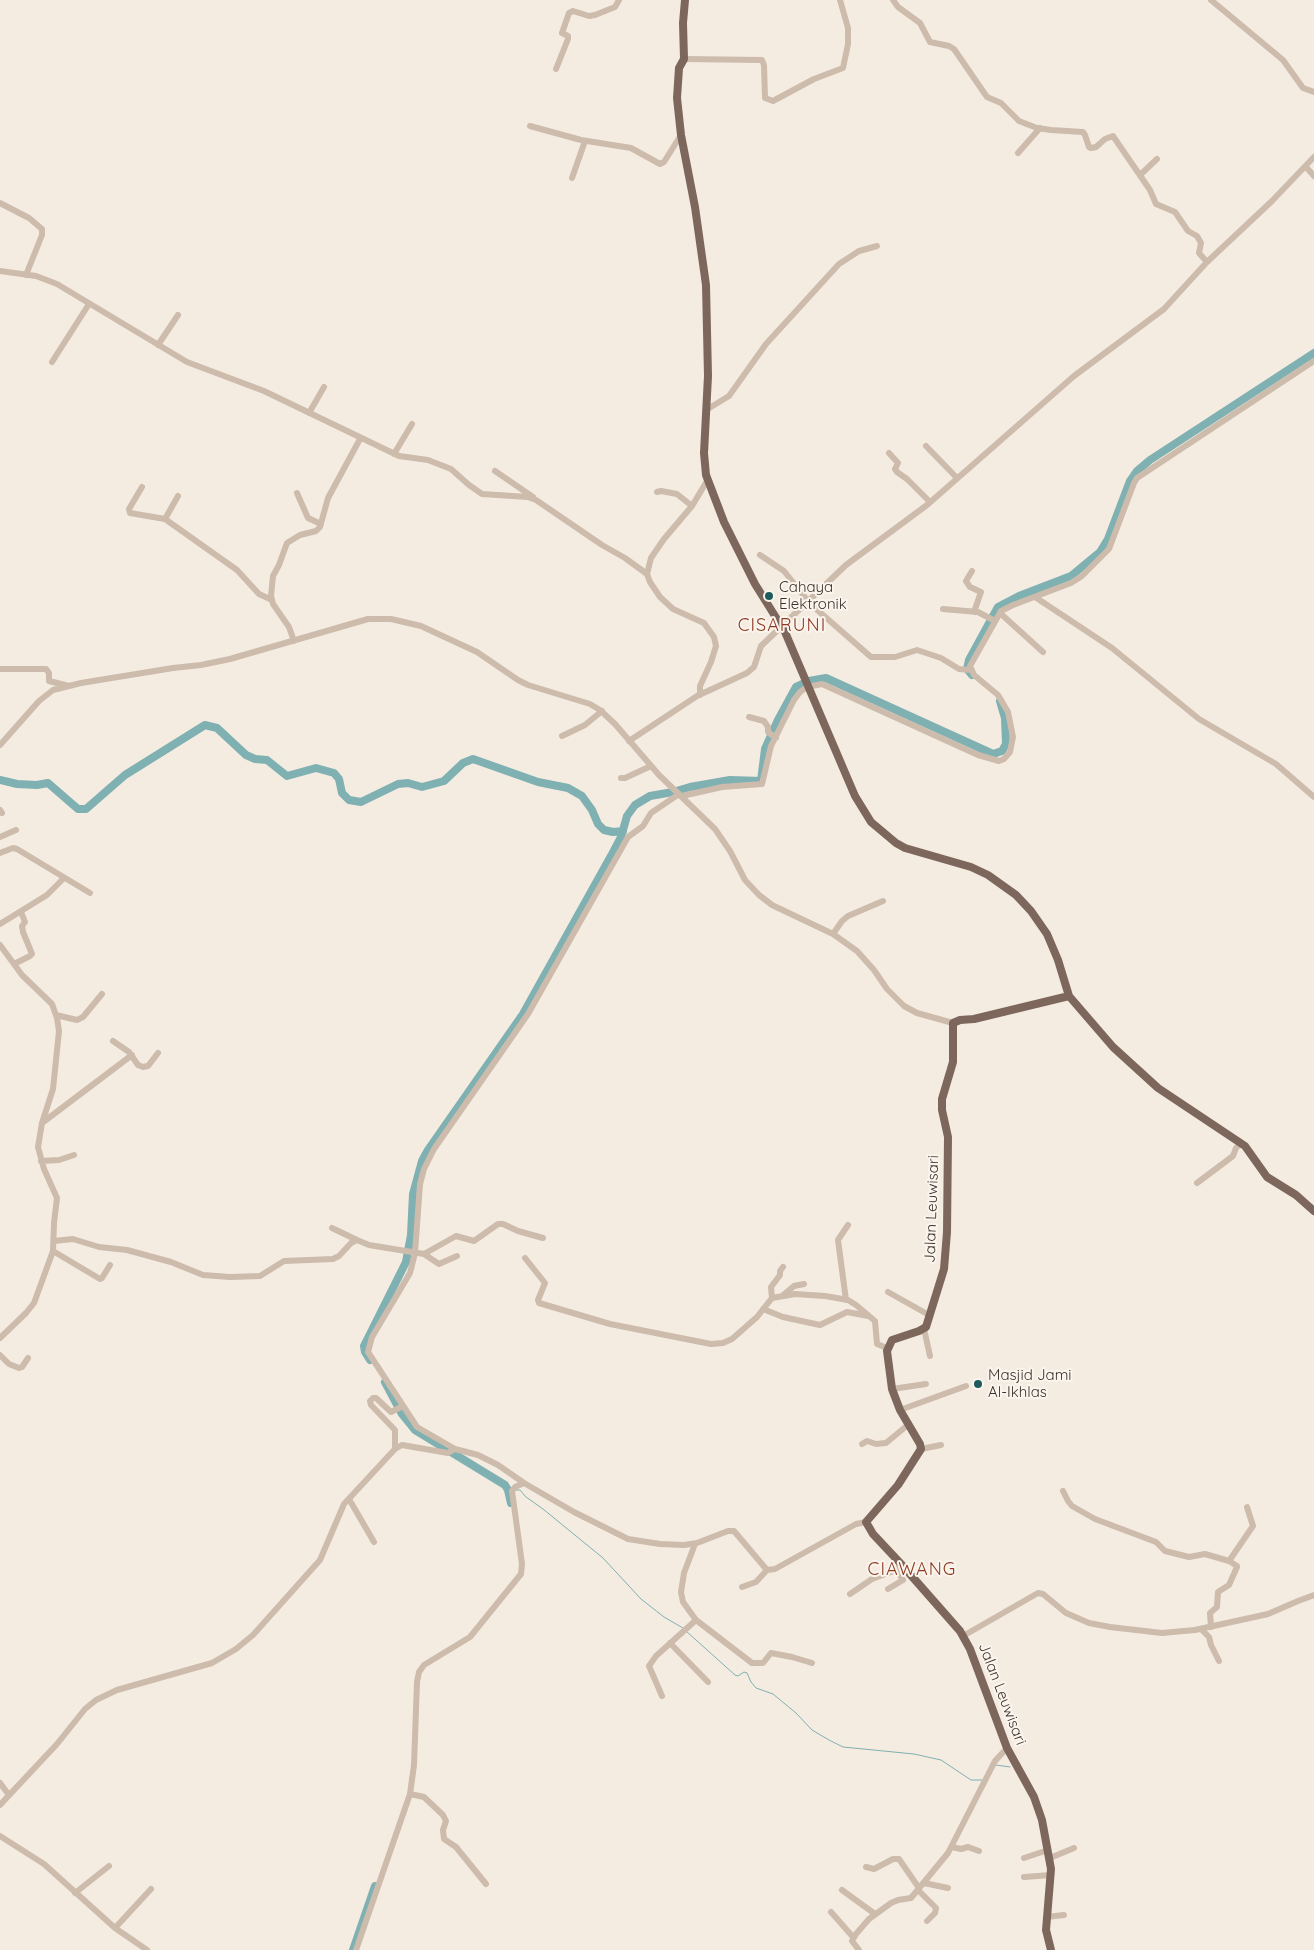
<!DOCTYPE html>
<style>
body{margin:0}
canvas{display:block;background:#f4ebe1}
</style>
<canvas width="1314" height="1950"></canvas>
<script>
const c = document.querySelector('canvas').getContext('2d');
c.lineJoin = 'round';
const shape = rows => new Path2D(rows.map(r => 'M' + r).join(''));
function trace(path, color, width, dash) { c.strokeStyle = color; c.lineWidth = width; c.lineCap = dash ? 'butt' : 'round'; c.setLineDash(dash || []); c.stroke(path); }
function drawText(font, color, halo, rows, align = 'center') {
  c.font = font + ' Quicksand,sans-serif'; c.lineWidth = 4; c.setLineDash([]); c.textBaseline = 'middle'; c.strokeStyle = halo; c.fillStyle = color; for (const [text, x, y, turn = 0] of rows) {
    c.save(); c.translate(x, y); c.rotate((+turn || 0) * Math.PI / 180); c.textAlign = isNaN(turn) ? turn : align; if (halo) c.strokeText(text, 0, 0); c.fillText(text, 0, 0); c.restore();
  }
}
const stream = shape([
 [516,1490,520,1490,526,1497,543,1509,603,1558,641,1599,664,1617,683,1628],
 [686,1631,735,1675,738,1676,744,1672,747,1673,751,1682,756,1688,773,1694,796,1713,812,1730,829,1740,843,1747,914,1754,941,1760,971,1780,982,1780],
 [996,1765,1010,1767]
]);
const river = shape([
 [972,675,967,669,969,660,998,607,1019,596,1071,576,1100,552,1108,539,1130,481,1137,471,1150,460,1314,353],
 [0,780,17,784,37,785,48,783,78,809,86,809,125,775,205,725,217,728,246,755,255,759,267,760,287,776,316,768,334,773,339,779,342,793,349,800,361,802,398,784,408,783,422,787,444,781,463,763,473,759,538,782,568,788,582,796,592,810,598,824,604,830,613,832,623,831],
 [370,1360,365,1352,364,1346,406,1262,411,1235,413,1194,422,1161,428,1150,523,1014,611,856,621,837,627,816,635,805,650,796,673,792,690,787,730,780,761,781,765,749,778,720,796,687,809,681,826,678,993,754,1002,751,1006,744,1005,718,1000,701],
 [385,1382,402,1414,415,1430,505,1485,508,1490,511,1503],
 [353,1950,375,1886]
]);
const minor = shape([
 [893,0,898,7,920,23,930,42,949,46,954,49,987,97,1001,103,1019,121,1037,128,1051,130,1083,132,1085,135,1089,147,1091,148,1096,147,1105,139,1113,136,1150,190,1156,204,1175,212,1188,231,1197,236,1201,243,1199,253,1207,262],
 [1211,0,1283,60,1303,88,1314,92],
 [684,59,762,60,764,65,765,98,773,101,814,79,843,68,848,44,848,28,840,0],
 [556,69,568,39,568,36,562,33,569,13,573,11,589,16,595,15,615,7,619,0],
 [530,126,581,140,631,148,660,164,664,162,681,135],
 [1018,153,1040,128],
 [1306,167,1314,176],
 [1140,175,1157,159],
 [572,178,585,141],
 [0,203,29,218,42,229,42,235,26,275],
 [0,271,36,276,57,284,187,362,264,391,399,456,428,460,451,469,469,485,482,494,528,497,536,500,602,545,625,558,647,574],
 [158,345,178,315],
 [52,362,89,304],
 [706,410,729,396,766,344,839,264,859,251,877,246],
 [309,413,324,387],
 [926,446,957,478],
 [889,453,898,463,895,469,897,472,907,479,930,502],
 [394,454,412,424],
 [495,471,533,497],
 [142,487,129,509,130,513,165,519,237,570,259,594,272,600],
 [657,492,661,491,677,494,692,506],
 [297,493,308,518,321,524],
 [165,519,178,496],
 [760,555,784,571,808,601],
 [972,571,966,581,970,587,981,592,974,612],
 [1035,597,1112,648,1199,719,1276,764,1314,797],
 [807,601,871,657,895,657,917,650,941,658,959,669,971,670],
 [943,609,978,612,995,621],
 [1000,613,1043,652],
 [294,641,289,627,273,604,271,596,273,576,279,565,287,543,300,535,316,531,320,527,328,498,360,439],
 [0,669,46,669,49,673,49,681,69,686],
 [700,695,700,686,711,662,716,646,714,637,704,623,673,609,660,597,650,582,647,574,651,558,664,539,692,506,707,481],
 [749,717,764,721,768,727,768,732,776,738],
 [562,736,585,725,602,711],
 [629,741,697,696,747,673,754,667,761,646,846,565,927,505,1074,376,1164,309,1207,262,1272,201,1314,157],
 [0,745,39,701,53,690,81,683,173,668,201,665,230,659,368,619,391,619,421,626,477,652,518,680,528,685,590,704,600,710,615,724,659,775,715,829,730,851,745,880,759,895,772,905,833,934,857,951,874,970,887,989,904,1006,917,1013,953,1023],
 [621,778,625,778,651,766],
 [682,796,722,787,762,784,771,746,794,700,800,692,807,687,822,684,978,755,999,761,1004,759,1010,752,1013,737,1008,712,998,695,974,675,970,666,1001,611,1013,605,1071,583,1082,576,1109,549,1134,483,1137,478,1314,361],
 [0,810,2,813],
 [0,837,16,830],
 [0,853,13,848,17,849,90,893],
 [0,924,47,895,64,878],
 [833,934,842,921,848,916,883,901],
 [0,945,22,975,52,1004,57,1018,59,1031,53,1089,42,1123,38,1147,44,1169,57,1198,54,1223,53,1251,34,1303,26,1313,0,1338],
 [14,964,30,956,32,954,23,932,22,926,25,922,21,912],
 [56,1015,77,1020,83,1017,102,994],
 [113,1041,129,1052,138,1065,143,1067,148,1066,158,1053],
 [42,1123,132,1055],
 [41,1161,59,1160,74,1155],
 [1197,1183,1233,1156,1236,1148,1241,1143],
 [332,1228,357,1240],
 [54,1241,73,1239,99,1247,127,1250,171,1262,203,1275,230,1277,260,1276,284,1261,333,1259,339,1256,351,1243,357,1240,369,1245,424,1254,456,1236,474,1241,498,1224,503,1224,518,1231,543,1238],
 [53,1251,100,1279,102,1278,110,1265],
 [424,1254,439,1264,457,1256],
 [525,1258,545,1283,538,1300,539,1303,610,1324,711,1344,723,1343,732,1339,757,1317,772,1298,795,1294,825,1296,848,1300,856,1305,875,1321,877,1344,887,1348],
 [888,1292,929,1315],
 [782,1296,794,1286,804,1284],
 [772,1298,771,1287,780,1275,780,1271,783,1267],
 [846,1300,838,1240,848,1225],
 [763,1309,783,1317,820,1325,847,1312,868,1316],
 [924,1329,930,1356],
 [0,1355,9,1364,19,1368,22,1367,28,1358],
 [892,1389,926,1384],
 [900,1410,966,1386],
 [862,1444,867,1441,876,1444,886,1443,909,1424],
 [395,1449,395,1430,371,1405,370,1401,373,1398,376,1398,391,1412,403,1406],
 [455,1449,417,1427,368,1352,372,1337,410,1273,415,1253,420,1184,424,1169,434,1149,528,1014,628,837,643,826,651,813,679,794],
 [921,1449,941,1445],
 [1063,1491,1068,1501,1072,1506,1095,1519,1156,1542,1165,1551,1189,1557,1205,1554,1229,1561],
 [349,1499,374,1542],
 [742,1587,756,1582,767,1570],
 [888,1589,903,1580,896,1569],
 [850,1594,872,1579,891,1572,902,1565],
 [696,1620,752,1663,763,1663,771,1653,792,1657,812,1663],
 [1211,1627,1210,1613,1217,1607,1218,1592,1229,1585,1237,1567,1237,1566,1229,1561,1253,1526,1247,1507],
 [1201,1629,1209,1637,1211,1645,1219,1661],
 [963,1636,1038,1593,1043,1594,1066,1613,1089,1623,1110,1627,1162,1633,1195,1630,1268,1614,1298,1601,1314,1595],
 [670,1643,708,1682],
 [662,1696,649,1666,656,1656,696,1620,683,1602,681,1592,684,1573,695,1544],
 [0,1783,9,1795],
 [410,1794,424,1797,443,1815,446,1821,443,1830,444,1839,456,1847,486,1884],
 [0,1805,57,1744,85,1709,96,1700,117,1690,212,1663,236,1649,253,1635,320,1560,344,1504,395,1449,402,1445,448,1453,455,1449,478,1455,498,1465,524,1483,574,1512,628,1539,660,1544,684,1545,697,1543,728,1531,734,1531,767,1570,775,1569,856,1524,866,1522],
 [0,1836,44,1864,115,1928,147,1950],
 [952,1847,961,1849,968,1847,979,1851],
 [1024,1858,1048,1850],
 [1050,1858,1074,1848],
 [866,1867,874,1869,893,1859,899,1859,919,1888],
 [1024,1877,1051,1875],
 [924,1883,948,1888],
 [842,1890,875,1914],
 [918,1890,936,1908,935,1913,927,1921],
 [75,1893,109,1866],
 [831,1912,853,1937],
 [1047,1917,1064,1915],
 [115,1928,151,1889],
 [356,1950,410,1794,414,1765,417,1682,419,1672,424,1665,470,1637,521,1574,522,1564,512,1491,515,1487,524,1483],
 [859,1950,852,1941,856,1934,869,1919,891,1903,898,1900,911,1898,948,1853,995,1761,1007,1748]
]);
const major = shape([
 [685,0,683,23,684,59,679,68,677,98,681,135,695,207,706,285,708,376,704,453,706,475,724,522,755,584,785,632,855,796,871,822,896,843,905,848,971,867,988,875,1016,895,1031,911,1047,934,1058,960,1069,996,1113,1047,1158,1088,1245,1146,1267,1177,1296,1195,1314,1211],
 [1051,1950,1046,1930,1051,1869,1042,1820,1034,1797,1007,1748,970,1649,960,1631,902,1565,873,1534,866,1522,898,1485,921,1449,920,1444,900,1410,892,1389,887,1351,892,1340,919,1331,926,1327,944,1269,947,1232,948,1137,942,1110,942,1099,953,1062,953,1023,960,1020,974,1019,1069,996]
]);
const markers = [
 [769,596,5,"#1f5a5e"],
 [978,1384,5,"#1f5a5e"]
];
const poiNames = [
 ["Cahaya",779,587],
 ["Elektronik",779,604],
 ["Masjid Jami",988,1375],
 ["Al-Ikhlas",988,1392]
];
const streetNames = [
 ["Jalan Leuwisari",932,1209,-88],
 ["Jalan Leuwisari",1002,1694,69]
];
const quarterNames = [
 ["CISARUNI",782,626],
 ["CIAWANG",912,1570]
];
trace(stream, '#7fb0b2', 1);
trace(river, '#7fb0b2', 8);
trace(minor, '#cdbbac', 6);
trace(major, '#7d675c', 8);
for (const [x, y, r, color] of markers) { const dot = new Path2D(); dot.arc(x, y, r, 0, 2 * Math.PI); c.fillStyle = color; c.fill(dot); trace(dot, '#fbf5ee', 2); }
drawText('15px', '#3b302b', '#fbf5ee', poiNames, 'left');
drawText('15px', '#3b302b', '#fbf5ee', streetNames);
c.letterSpacing = '1px';
drawText('18px', '#8c3b22', '#fbf5ee', quarterNames);
c.letterSpacing = '0px';
</script>
